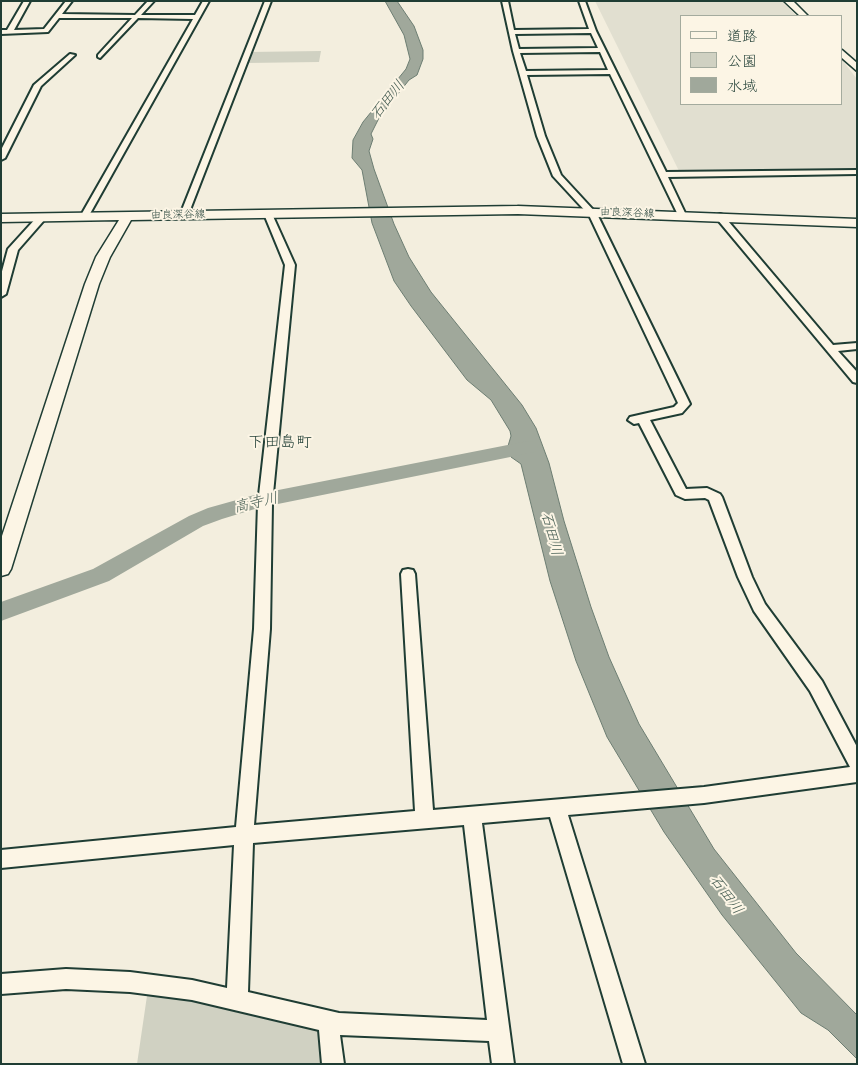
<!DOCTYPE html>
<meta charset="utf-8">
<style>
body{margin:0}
#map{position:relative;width:858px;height:1065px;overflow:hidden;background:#f3eede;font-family:"Shantell Sans","Klee One",sans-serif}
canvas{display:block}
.frame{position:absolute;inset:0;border:2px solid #1f3d34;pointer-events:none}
.legend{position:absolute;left:680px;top:15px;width:162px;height:90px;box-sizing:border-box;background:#fcf5e5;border:1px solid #a4ab9e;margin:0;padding:6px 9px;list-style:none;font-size:15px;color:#1f3d34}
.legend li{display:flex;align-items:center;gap:10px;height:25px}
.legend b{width:25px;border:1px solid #a4ab9e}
</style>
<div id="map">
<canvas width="858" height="1065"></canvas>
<div class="frame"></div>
<ul class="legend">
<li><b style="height:6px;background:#fcf5e5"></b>道路</li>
<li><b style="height:14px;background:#d0d1c2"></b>公園</li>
<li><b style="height:14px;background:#a0a89b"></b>水域</li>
</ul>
</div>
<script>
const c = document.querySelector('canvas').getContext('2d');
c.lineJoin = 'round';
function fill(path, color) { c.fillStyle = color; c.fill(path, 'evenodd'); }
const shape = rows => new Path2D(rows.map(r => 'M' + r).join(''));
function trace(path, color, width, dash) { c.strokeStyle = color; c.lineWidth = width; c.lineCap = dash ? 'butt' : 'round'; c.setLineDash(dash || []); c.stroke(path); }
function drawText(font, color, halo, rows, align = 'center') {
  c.font = font + ' "Shantell Sans","Klee One",sans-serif'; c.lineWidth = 4; c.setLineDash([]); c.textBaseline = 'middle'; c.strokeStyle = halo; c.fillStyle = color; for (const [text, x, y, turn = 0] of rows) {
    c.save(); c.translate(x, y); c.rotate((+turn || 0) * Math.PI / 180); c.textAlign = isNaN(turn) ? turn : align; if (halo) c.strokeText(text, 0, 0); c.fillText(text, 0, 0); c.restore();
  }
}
const built = shape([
 [595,1,781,1,797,16,682,16,682,104,842,104,842,60,857,79,857,169,679,171]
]);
const green = shape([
 [321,51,319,62,246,63,249,52],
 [148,989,317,1028,322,1064,137,1064]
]);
const water = shape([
 [385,1,397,1,414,26,423,50,423,59,417,75,409,80,379,118,371,134,373,139,369,151,374,169,394,224,409,257,431,292,522,405,536,428,549,463,564,521,591,607,609,657,639,724,714,849,796,953,857,1015,857,1059,828,1030,801,1013,722,915,664,832,607,737,576,661,550,581,521,464,511,457,508,446,511,436,510,431,491,400,467,380,411,306,394,281,372,223,362,170,352,158,353,140,363,122,406,69,410,59,404,35,385,1]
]);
const river = shape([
 [528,441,535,442,538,447,535,452,258,508,222,519,203,526,109,581,1,621,1,602,93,569,189,516,208,508,258,494,528,441]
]);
const street = shape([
 [24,1,30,1,14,30,44,29,66,1,72,1,62,14,135,15,148,1,154,1,141,15,195,15,203,1,209,1,87,219,84,220,80,217,193,19,138,18,100,58,98,57,98,55,132,18,59,18,48,32,1,34,1,30,7,30,24,1],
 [265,1,271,1,188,215,184,218,181,217,180,215,265,1],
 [502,1,508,1,514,30,589,29,579,1,585,1,596,31,666,172,857,170,857,174,668,177,686,215,685,217,679,217,610,74,527,75,545,136,561,175,597,214,690,404,682,413,650,420,686,489,707,488,720,494,722,497,752,577,765,604,822,681,857,747,857,782,704,803,568,815,645,1064,623,1064,550,817,482,823,514,1064,492,1064,489,1041,340,1035,344,1064,322,1064,319,1030,192,1000,130,992,66,989,1,994,1,974,66,969,130,972,192,980,227,988,234,845,1,868,1,850,236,827,254,629,258,504,285,265,264,214,265,212,271,212,272,214,295,265,272,504,270,629,254,825,415,811,401,574,403,570,408,569,413,570,415,574,433,810,704,787,850,767,810,691,754,611,738,577,709,500,705,498,685,499,676,495,639,423,634,424,628,420,630,417,674,407,678,403,589,215,553,176,537,136,513,51,502,1],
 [591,33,598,48,519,49,515,34,591,33],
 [600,52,608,70,526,71,520,53,600,52],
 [464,825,487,1020,339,1013,248,992,253,843,464,825],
 [70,54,75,55,41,86,5,158,1,160,1,150,34,85,70,54],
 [720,214,723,215,833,345,857,343,857,349,838,351,857,372,857,383,853,382,717,219,717,215,720,214],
 [41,215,46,218,18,250,6,294,1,297,1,275,8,249,38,216,41,215]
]);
const secondary = shape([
 [784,1,793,1,808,16,800,16,784,1],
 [842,50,857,63,857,71,842,58,842,50],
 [518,206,857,219,857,227,518,214,131,220,110,257,99,284,11,569,8,574,1,576,1,539,85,284,96,257,119,220,1,222,1,214,518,206]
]);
const farStreetnames = [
 ["由良深谷線",627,213,2],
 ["由良深谷線",178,215,-1]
];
const waterNames = [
 ["石田川",388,100,-51],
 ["高寺川",256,503,-13],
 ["石田川",551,534,75],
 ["石田川",726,895,54]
];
const quarterNames = [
 ["下田島町",280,443]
];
fill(built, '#e1dfd0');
fill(green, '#d0d1c2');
fill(water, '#a0a89b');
trace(water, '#6c7d72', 1);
fill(river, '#a0a89b');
trace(street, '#1f3d34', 4);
trace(secondary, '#1f3d34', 3);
fill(street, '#fcf5e5');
fill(secondary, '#fcf5e5');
drawText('11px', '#1f3d34', '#fcf5e5', farStreetnames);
drawText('italic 15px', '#465d53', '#fcf5e5', waterNames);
drawText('16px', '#1f3d34', '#fcf5e5', quarterNames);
</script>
